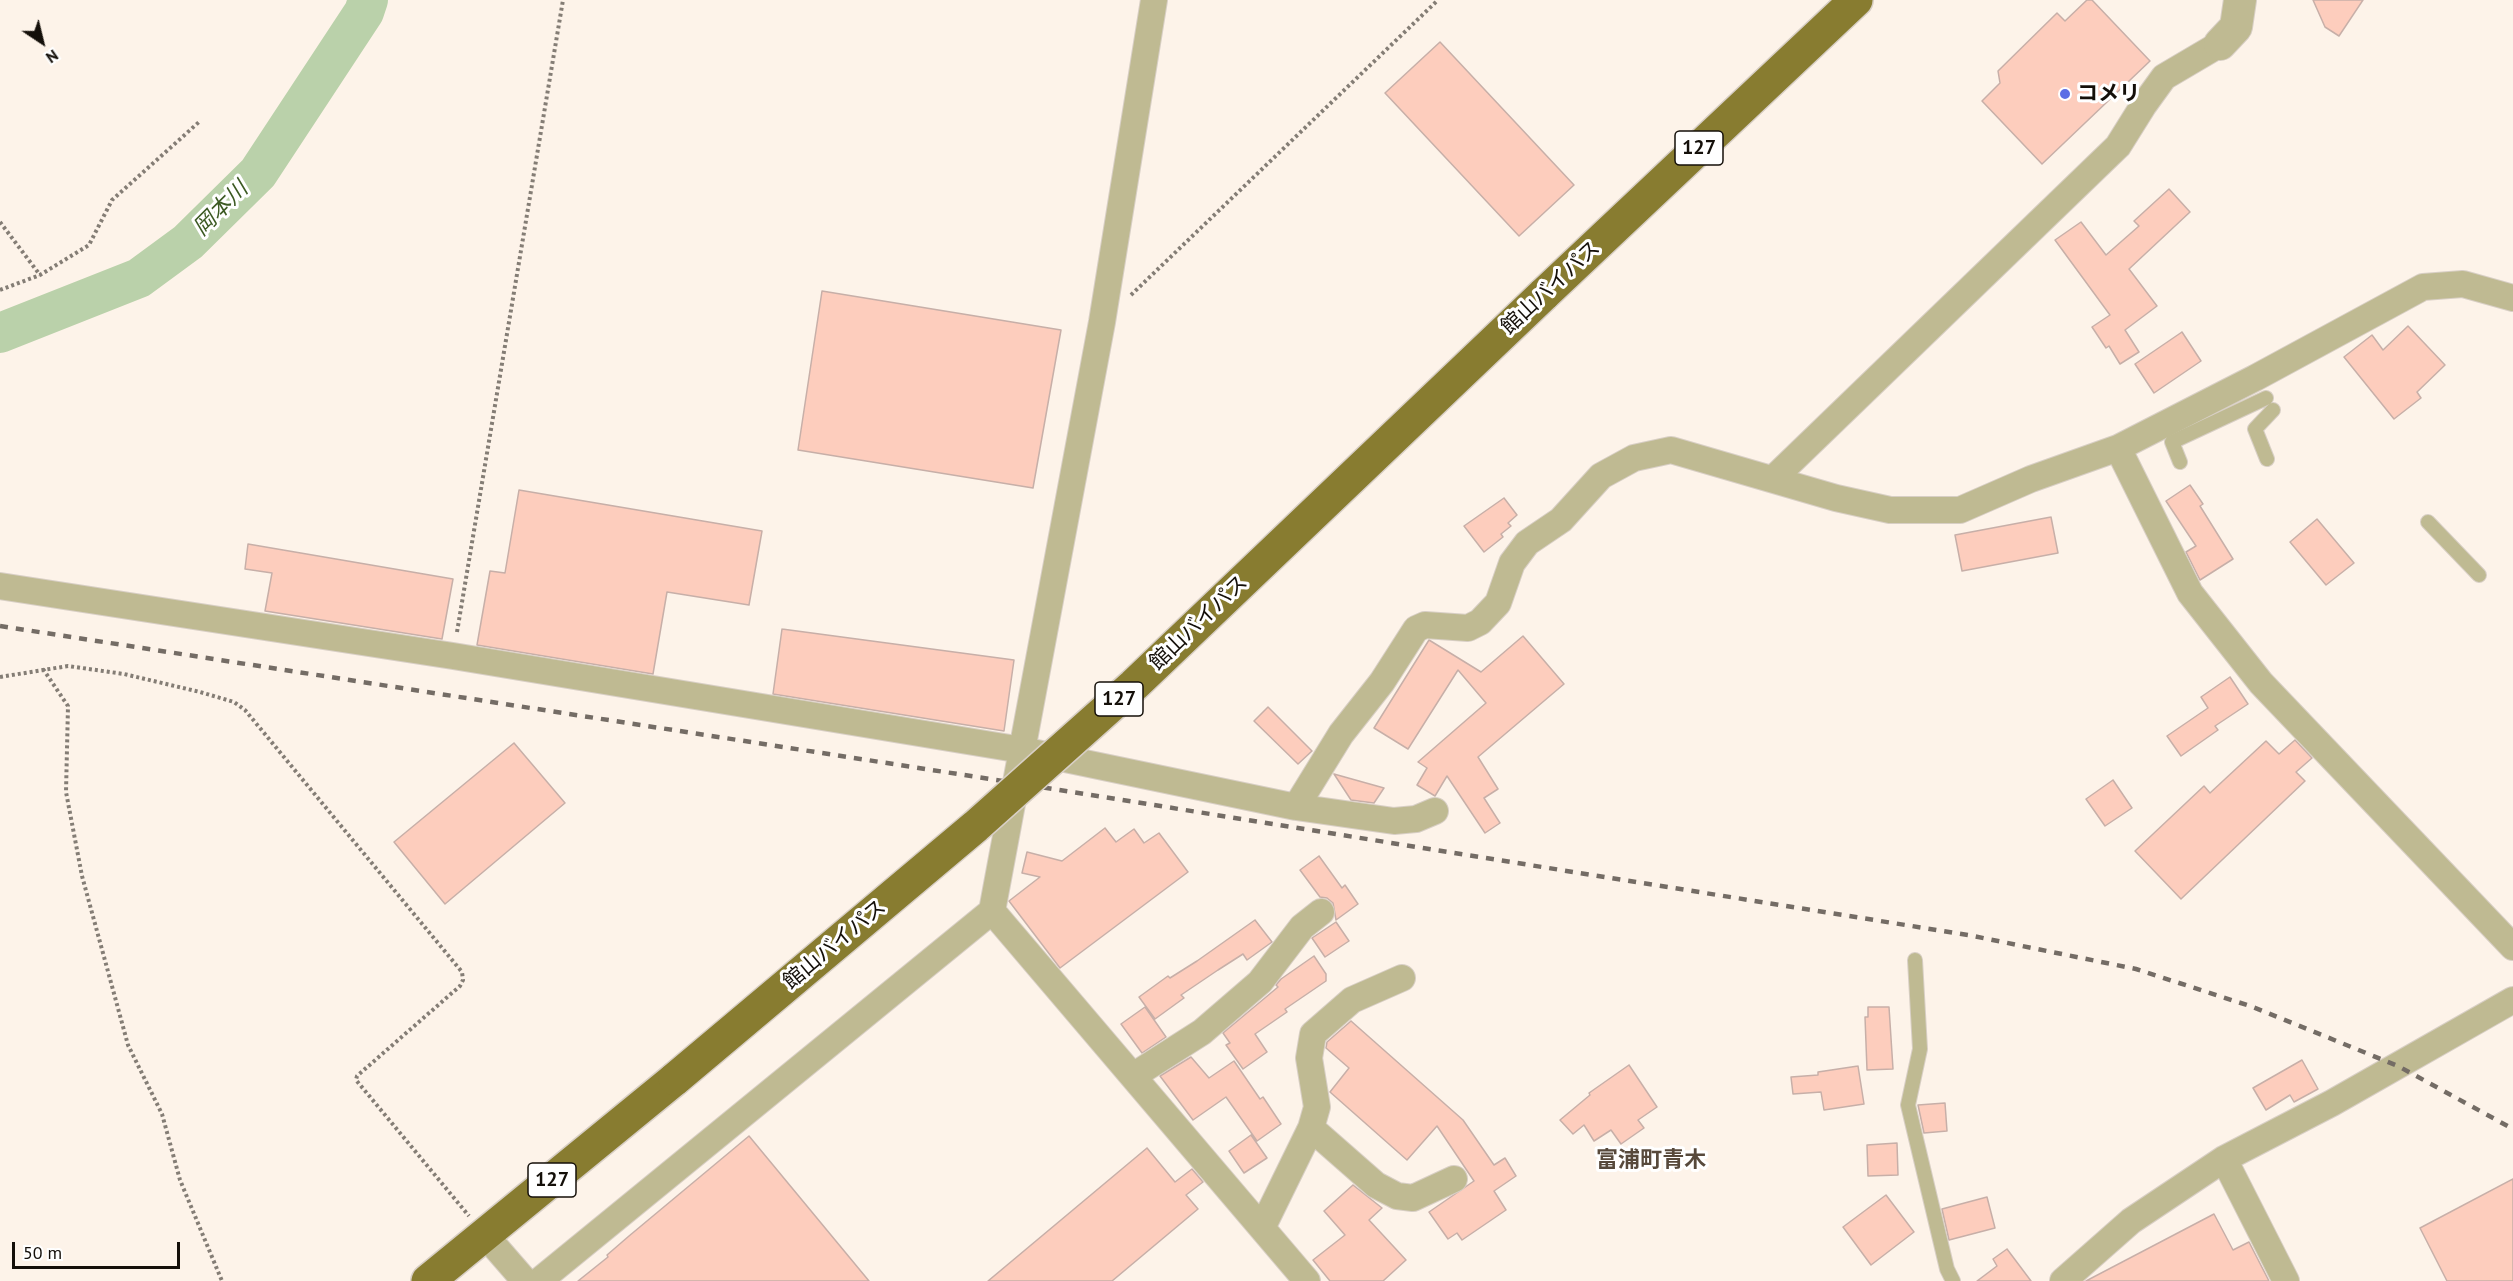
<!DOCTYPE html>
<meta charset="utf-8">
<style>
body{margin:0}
#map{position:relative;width:2513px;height:1281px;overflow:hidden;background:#fdf3e9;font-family:"PT Sans",sans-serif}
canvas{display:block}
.north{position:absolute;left:12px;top:12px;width:60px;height:60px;-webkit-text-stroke:4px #fff;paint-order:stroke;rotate:145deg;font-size:16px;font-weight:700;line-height:24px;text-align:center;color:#140f09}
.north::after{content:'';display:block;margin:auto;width:21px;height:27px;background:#140f09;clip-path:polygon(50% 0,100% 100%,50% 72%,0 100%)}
.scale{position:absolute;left:12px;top:1242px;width:168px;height:27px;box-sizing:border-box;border:3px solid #140f09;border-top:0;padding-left:8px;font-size:18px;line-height:21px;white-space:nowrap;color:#140f09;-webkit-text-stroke:4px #fff;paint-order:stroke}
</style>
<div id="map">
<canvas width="2513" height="1281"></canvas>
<div class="north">N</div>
<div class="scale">50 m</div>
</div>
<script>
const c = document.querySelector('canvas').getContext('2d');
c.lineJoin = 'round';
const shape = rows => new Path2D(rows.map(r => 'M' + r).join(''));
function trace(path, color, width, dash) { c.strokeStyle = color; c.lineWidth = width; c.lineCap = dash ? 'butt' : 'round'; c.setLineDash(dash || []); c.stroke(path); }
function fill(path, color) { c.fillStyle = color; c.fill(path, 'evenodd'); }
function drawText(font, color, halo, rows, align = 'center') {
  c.font = font + ' "PT Sans","Noto Sans JP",sans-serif'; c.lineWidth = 6; c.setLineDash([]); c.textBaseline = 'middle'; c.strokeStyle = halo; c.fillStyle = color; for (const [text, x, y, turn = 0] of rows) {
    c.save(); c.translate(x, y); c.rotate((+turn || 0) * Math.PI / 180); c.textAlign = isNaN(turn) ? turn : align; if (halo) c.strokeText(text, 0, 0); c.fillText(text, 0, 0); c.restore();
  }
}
const river = shape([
 [0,333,139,278,188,242,258,173,364,12,368,0]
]);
const building = shape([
 [2087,0,2092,0,2150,61,2042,164,1982,101,2000,83,1998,71,2057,13,2065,21,2087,0],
 [2313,0,2363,0,2339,36,2325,27,2313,0],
 [1440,42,1574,185,1519,236,1385,93,1440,42],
 [2169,189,2190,212,2129,269,2157,306,2125,330,2139,352,2120,364,2109,346,2106,348,2092,327,2110,315,2055,240,2081,222,2106,255,2139,226,2134,221,2169,189],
 [822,291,1061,330,1033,488,798,450,822,291],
 [2408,326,2445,365,2417,392,2421,398,2394,419,2344,357,2372,335,2383,350,2408,326],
 [2182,332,2201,361,2154,393,2135,364,2182,332],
 [2190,485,2203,504,2200,506,2233,559,2200,580,2186,552,2196,546,2166,501,2190,485],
 [519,490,762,531,749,605,667,592,653,674,477,645,490,571,505,573,519,490],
 [1504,498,1517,515,1508,523,1511,526,1501,534,1503,537,1484,552,1464,526,1504,498],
 [2051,517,2058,553,1962,571,1955,535,2051,517],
 [2317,519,2354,563,2326,585,2290,542,2317,519],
 [248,544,453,579,442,639,265,611,272,573,245,569,248,544],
 [782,629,1014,660,1004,731,773,694,782,629],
 [1523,636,1564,684,1478,757,1498,789,1484,798,1500,823,1485,833,1447,776,1435,796,1417,785,1427,768,1418,762,1486,703,1458,670,1408,749,1374,728,1429,640,1481,672,1523,636],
 [2230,677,2248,704,2215,726,2218,730,2181,756,2167,736,2208,708,2201,697,2230,677],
 [1268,707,1312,751,1298,764,1254,721,1268,707],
 [2295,740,2312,758,2296,772,2305,781,2181,899,2135,851,2204,786,2210,793,2266,741,2279,754,2295,740],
 [514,743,565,803,445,904,394,842,514,743],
 [1334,774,1384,788,1374,803,1351,800,1334,774],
 [2113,780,2132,808,2105,826,2086,799,2113,780],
 [1105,828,1116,842,1134,829,1144,843,1159,833,1188,872,1060,968,1009,901,1040,877,1022,873,1027,852,1062,861,1105,828],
 [1319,856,1342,888,1345,885,1358,904,1336,920,1333,903,1327,898,1320,897,1300,870,1319,856],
 [1255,920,1272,942,1247,960,1243,954,1218,970,1181,995,1184,998,1155,1019,1139,997,1168,976,1170,978,1197,961,1255,920],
 [1336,922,1349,941,1325,957,1312,938,1336,922],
 [1314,956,1326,974,1326,981,1285,1009,1287,1012,1255,1034,1267,1052,1243,1069,1226,1045,1230,1043,1223,1033,1278,987,1276,985,1281,979,1314,956],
 [1145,1007,1166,1037,1142,1053,1121,1024,1145,1007],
 [1868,1007,1889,1007,1893,1069,1867,1070,1865,1017,1868,1017,1868,1007],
 [1351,1021,1463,1120,1494,1165,1505,1158,1516,1176,1494,1191,1506,1210,1462,1240,1457,1233,1448,1239,1429,1212,1474,1181,1437,1126,1407,1160,1330,1092,1349,1068,1326,1048,1327,1042,1351,1021],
 [1191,1057,1209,1078,1234,1061,1260,1099,1263,1097,1281,1124,1257,1141,1226,1097,1193,1120,1160,1076,1191,1057],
 [2302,1060,2318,1089,2294,1102,2290,1095,2266,1110,2253,1088,2302,1060],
 [1629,1065,1657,1107,1638,1120,1644,1128,1621,1144,1611,1130,1594,1141,1584,1125,1573,1134,1560,1120,1590,1095,1589,1093,1629,1065],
 [1858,1066,1864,1104,1824,1110,1821,1092,1793,1094,1791,1077,1818,1075,1818,1072,1858,1066],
 [1945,1103,1947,1131,1924,1133,1918,1105,1945,1103],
 [1251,1135,1267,1158,1244,1173,1229,1151,1251,1135],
 [749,1136,869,1281,578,1281,608,1257,607,1255,629,1236,749,1136],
 [1897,1143,1898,1175,1868,1176,1867,1145,1897,1143],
 [1147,1148,1175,1182,1192,1169,1203,1182,1186,1195,1198,1209,1112,1281,988,1281,1147,1148],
 [2513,1179,2513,1281,2447,1281,2420,1228,2513,1179],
 [1353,1185,1382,1208,1369,1220,1406,1260,1383,1281,1330,1281,1313,1260,1345,1235,1324,1211,1353,1185],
 [1886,1195,1914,1232,1871,1265,1843,1227,1886,1195],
 [1987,1197,1995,1228,1949,1240,1942,1209,1987,1197],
 [2214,1214,2233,1250,2249,1242,2269,1281,2086,1281,2214,1214],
 [2007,1249,2031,1281,1977,1281,1997,1266,1993,1259,2007,1249]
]);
const path = shape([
 [0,222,40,275],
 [0,290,40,275,89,245,112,200,199,122],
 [1131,295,1438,0],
 [457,632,563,0],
 [43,669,68,706,66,792,82,876,128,1045,162,1114,180,1180,222,1281],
 [0,677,68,666,124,674,200,692,234,702,245,710,462,972,463,980,460,986,357,1076,356,1080,469,1216]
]);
const service = shape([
 [2267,459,2255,429,2273,410],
 [2180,462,2172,442,2266,398],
 [2428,522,2479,575],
 [1915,960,1920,1049,1908,1105,1947,1269,1953,1281]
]);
const minor = shape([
 [2118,448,2190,593,2261,683,2513,947],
 [1774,478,2118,146,2143,106,2164,77,2220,44],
 [0,586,453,656,1022,750,1296,807,1394,821,1416,819,1435,811],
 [1296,807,1341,734,1382,682,1416,629,1425,625,1468,628,1480,622,1498,603,1512,563,1527,543,1561,520,1601,476,1634,458,1671,450,1836,498,1890,510,1960,510,2031,479,2118,448,2255,378,2423,287,2463,284,2513,298],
 [992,911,1307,1281],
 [1133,1076,1202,1032,1260,982,1302,927,1321,912],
 [1311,1128,1376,1185,1397,1196,1413,1198,1454,1179],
 [2224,1159,2286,1281],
 [1262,1228,1311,1128,1317,1107,1309,1058,1313,1034,1352,1000,1402,978],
 [485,1235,525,1281],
 [539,1281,992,911,1102,322,1154,0],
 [2063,1281,2131,1221,2224,1159,2332,1103,2513,1000]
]);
const tertiary = shape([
 [2220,44,2236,27,2240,0]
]);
const trunk = shape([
 [1543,295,1856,0],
 [428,1281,675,1079]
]);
const rail = shape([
 [0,626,1016,783,1968,935,2136,969,2253,1007,2398,1066,2513,1129]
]);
const trunkBridge = shape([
 [675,1079,976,826,1134,685,1543,295]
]);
const markers = [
 [2065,94,6,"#5b6ee5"]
];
const shields = [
 [1699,148,48],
 [1119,699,48],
 [552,1180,48]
];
const shieldNames = [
 ["127",1699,148],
 ["127",1119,699],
 ["127",552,1180]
];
const poiNames = [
 ["コメリ",2077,94]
];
const streetNames = [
 ["館山バイパス",1551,288,-43],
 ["館山バイパス",1199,623,-44],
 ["館山バイパス",835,945,-40]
];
const waterNames = [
 ["岡本川",221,209,-45]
];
const neighbourhoodNames = [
 ["富浦町青木",1651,1161]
];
trace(river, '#bad1aa', 40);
fill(building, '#fdcdbd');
trace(building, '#c7afa8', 1.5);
trace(service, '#d8cfc5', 16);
trace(minor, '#d8cfc5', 28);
trace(tertiary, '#d8cfc5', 34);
trace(trunk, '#d8cfc5', 36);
trace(path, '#847d75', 4, [3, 3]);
trace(service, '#bfba92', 14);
trace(minor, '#bfba92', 26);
trace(tertiary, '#bfba92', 32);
trace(trunk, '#887c30', 33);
trace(rail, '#746c65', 4.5, [8, 8]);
trace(trunkBridge, '#d8cfc5', 36, []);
trace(trunkBridge, '#887c30', 33);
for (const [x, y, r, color] of markers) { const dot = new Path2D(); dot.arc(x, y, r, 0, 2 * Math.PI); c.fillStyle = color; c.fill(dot); trace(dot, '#fff', 2); }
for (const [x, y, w] of shields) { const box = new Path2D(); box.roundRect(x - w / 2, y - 17, w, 34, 4.5); c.fillStyle = '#fff'; c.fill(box); trace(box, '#140f09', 1.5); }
drawText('bold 20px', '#140f09', null, shieldNames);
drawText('bold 21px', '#140f09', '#fff', poiNames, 'left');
drawText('21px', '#140f09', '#fff', streetNames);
drawText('italic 22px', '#3c5a23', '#fff', waterNames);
drawText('bold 22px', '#57493b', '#fff', neighbourhoodNames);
</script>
